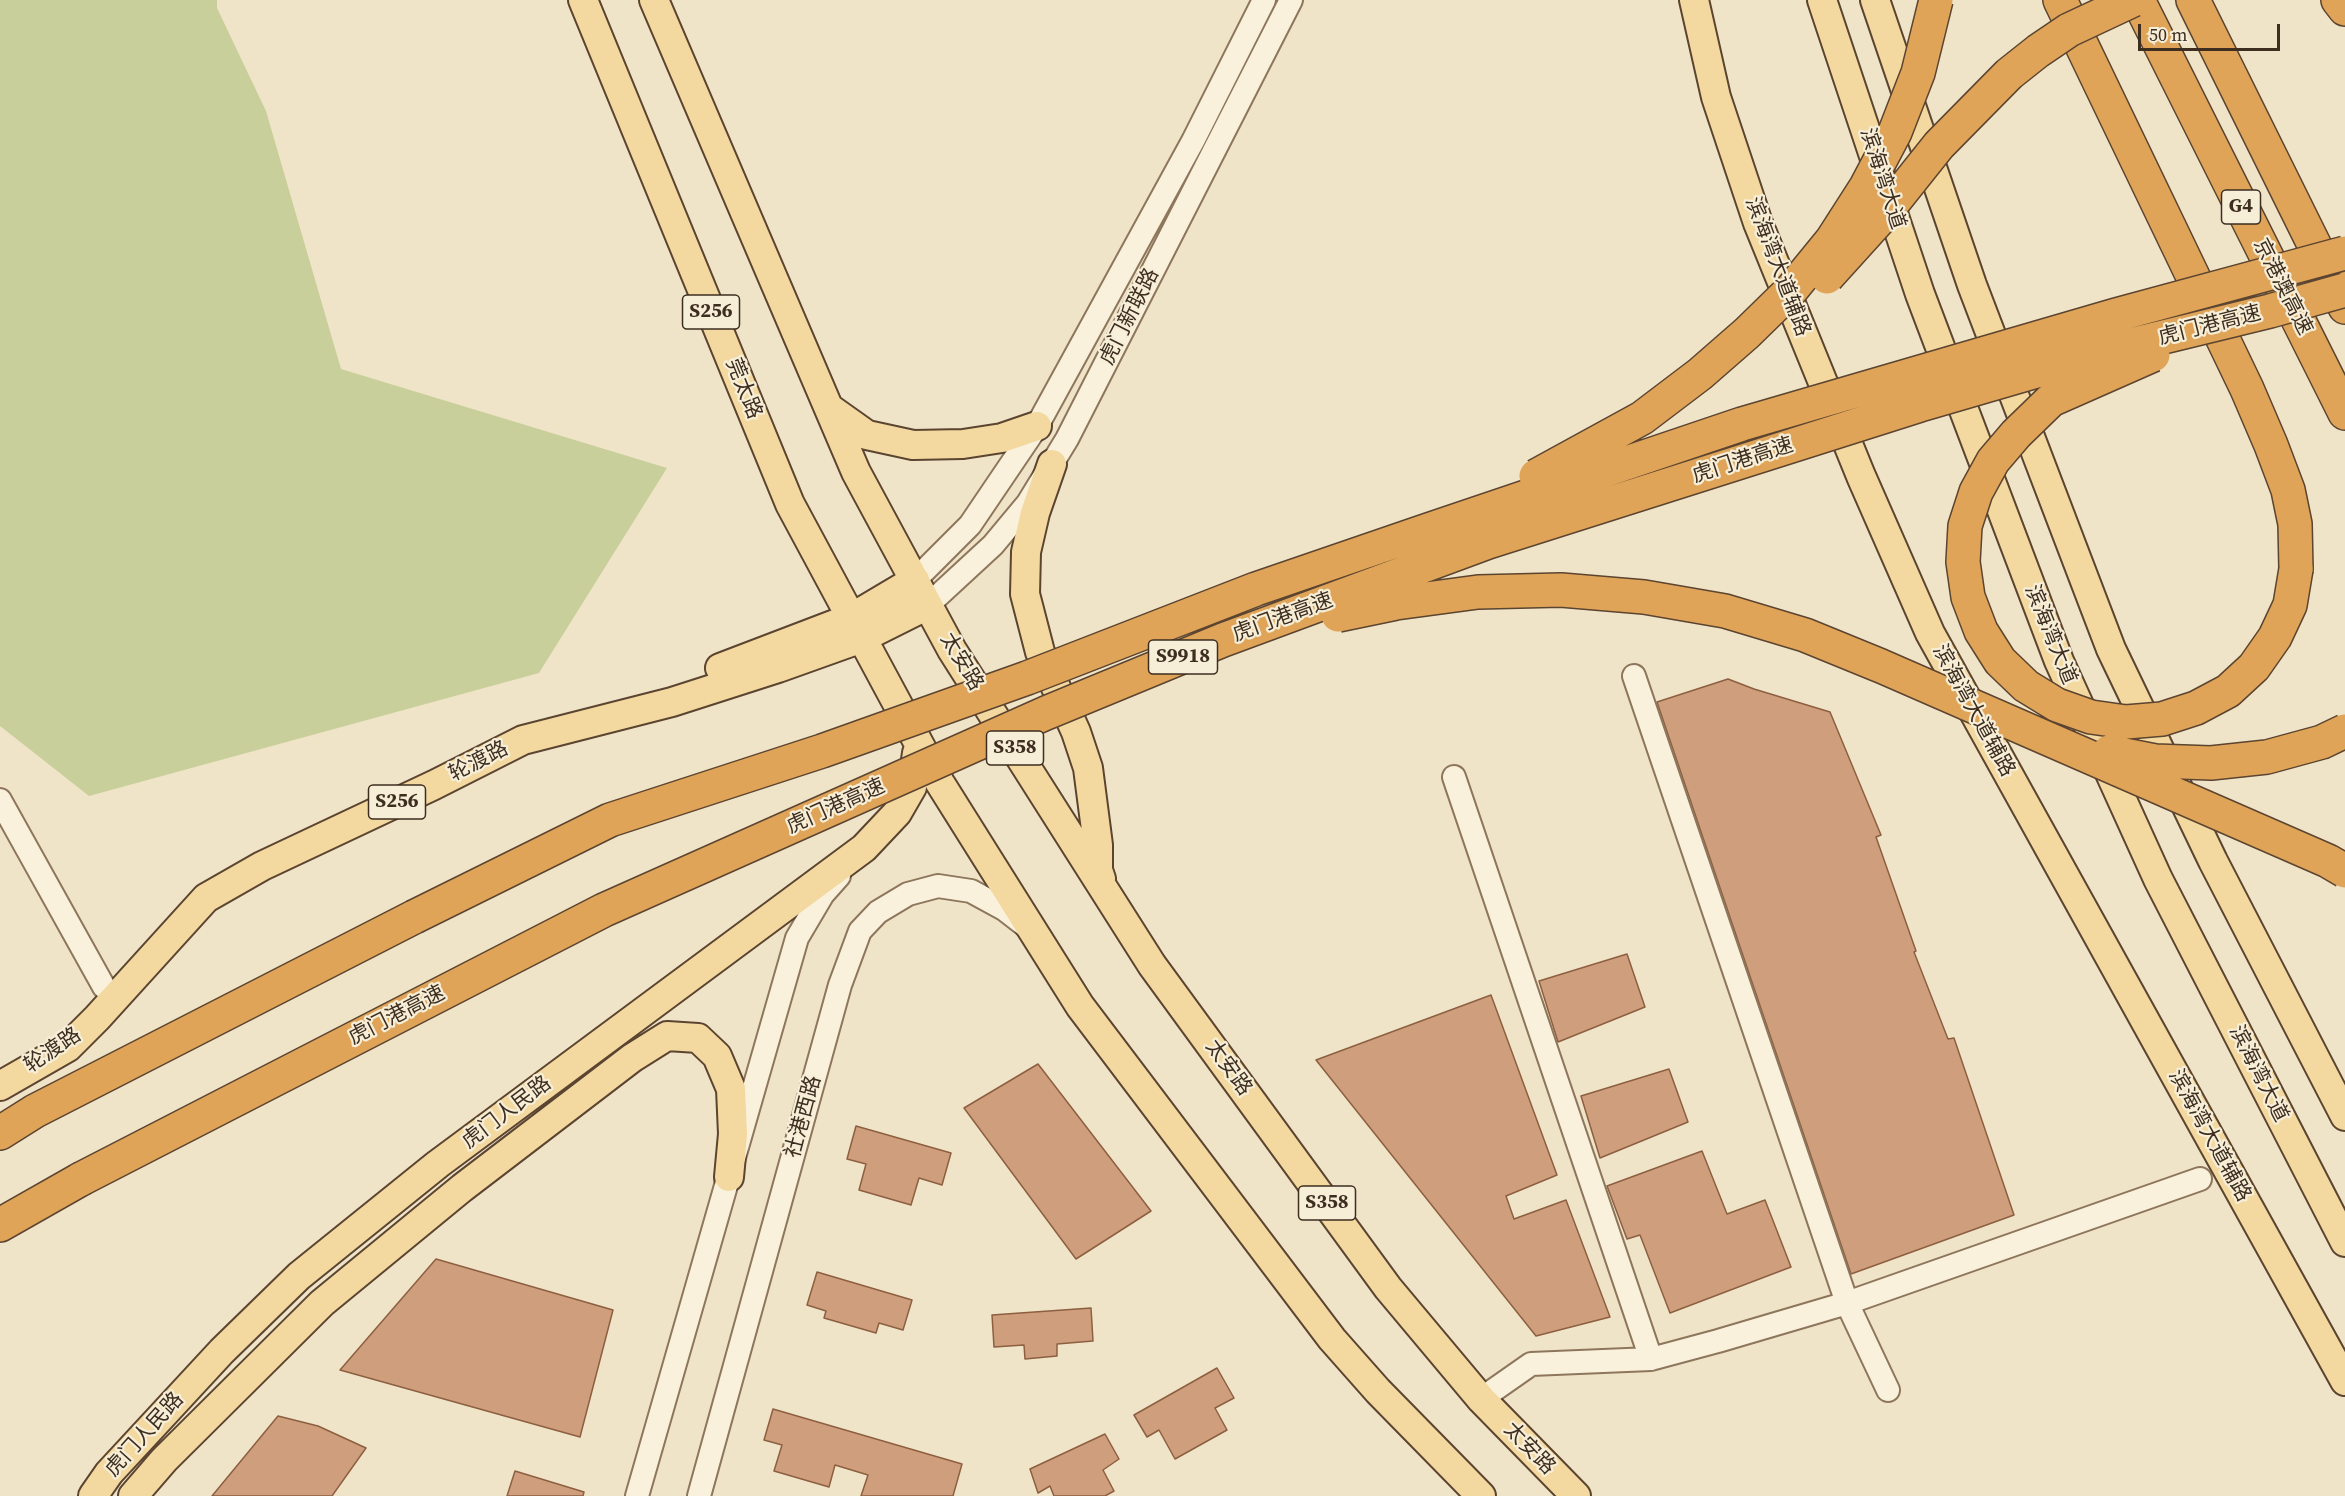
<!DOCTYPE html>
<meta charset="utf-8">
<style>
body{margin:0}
#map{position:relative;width:2345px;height:1496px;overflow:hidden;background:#f0e4c8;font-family:"Source Serif 4",serif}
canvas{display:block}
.scale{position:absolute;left:2138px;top:24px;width:142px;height:27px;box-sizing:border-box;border:3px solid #3d2e20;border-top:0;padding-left:8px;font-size:18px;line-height:21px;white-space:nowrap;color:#3d2e20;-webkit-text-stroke:4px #f7eed8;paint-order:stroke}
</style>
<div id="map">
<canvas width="2345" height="1496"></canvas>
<div class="scale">50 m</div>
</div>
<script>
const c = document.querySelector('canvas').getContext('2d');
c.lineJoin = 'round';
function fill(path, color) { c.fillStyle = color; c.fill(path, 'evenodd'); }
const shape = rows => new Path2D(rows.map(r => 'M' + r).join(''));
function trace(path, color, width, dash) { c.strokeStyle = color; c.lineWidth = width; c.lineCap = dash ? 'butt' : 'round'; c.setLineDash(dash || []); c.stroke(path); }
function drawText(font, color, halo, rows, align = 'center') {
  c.font = font + ' "Source Serif 4","Noto Sans SC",serif'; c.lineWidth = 4.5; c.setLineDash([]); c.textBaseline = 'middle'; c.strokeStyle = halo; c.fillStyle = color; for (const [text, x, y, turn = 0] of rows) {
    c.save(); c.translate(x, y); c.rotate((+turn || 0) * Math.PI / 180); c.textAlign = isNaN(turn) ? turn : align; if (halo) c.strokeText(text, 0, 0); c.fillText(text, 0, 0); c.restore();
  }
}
const green = shape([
 [0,0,217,0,217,8,266,111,341,369,667,468,539,673,89,796,0,726]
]);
const building = shape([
 [1728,679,1754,689,1830,712,1881,835,1876,837,1916,951,1914,952,1948,1039,1954,1038,2014,1215,1851,1274,1657,702,1728,679],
 [1627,954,1645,1007,1558,1042,1539,981,1627,954],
 [1491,995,1557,1175,1506,1196,1514,1219,1566,1200,1610,1317,1536,1336,1316,1060,1491,995],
 [1038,1064,1151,1211,1076,1259,964,1108,1038,1064],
 [1669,1069,1688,1122,1600,1158,1581,1096,1669,1069],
 [856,1126,951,1153,942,1185,919,1178,911,1205,859,1190,866,1164,847,1159,856,1126],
 [1702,1151,1727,1214,1765,1200,1791,1267,1670,1313,1640,1235,1627,1239,1607,1186,1702,1151],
 [436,1259,613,1310,580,1437,340,1370,436,1259],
 [817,1272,912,1300,903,1330,879,1323,876,1333,824,1318,826,1311,807,1305,817,1272],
 [1091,1308,1093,1341,1057,1344,1057,1356,1025,1359,1024,1345,994,1347,992,1315,1091,1308],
 [1217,1368,1234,1398,1215,1408,1227,1430,1175,1459,1159,1430,1147,1437,1134,1415,1217,1368],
 [773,1409,962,1464,953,1496,861,1496,868,1475,835,1465,829,1487,774,1471,782,1445,764,1440,773,1409],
 [278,1416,318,1426,366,1448,332,1496,212,1496,278,1416],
 [1105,1434,1119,1459,1103,1470,1114,1491,1105,1496,1054,1496,1050,1486,1038,1493,1030,1469,1105,1434],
 [515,1471,584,1492,583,1496,507,1496,515,1471]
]);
const minor = shape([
 [915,580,970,525,1037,426,1193,141,1264,0],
 [928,605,993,545,1028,503,1067,439,1291,0],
 [1634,676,1847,1303,1888,1390],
 [1454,777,1651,1359],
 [0,800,104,987],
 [1481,1399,1531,1364,1651,1359,1718,1341,1847,1303,2200,1179],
 [637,1496,797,938,823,894,839,876],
 [699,1496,840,985,860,931,878,912,908,894,938,886,971,891,1004,909,1026,926]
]);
const major = shape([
 [583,0,790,504,940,783,1080,1006,1332,1339,1378,1391,1481,1496],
 [654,0,856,472,952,650,1152,965,1388,1288,1481,1399,1576,1496],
 [1694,0,1716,97,1758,223,1861,476,1930,633,2345,1381],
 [1822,0,1920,294,2059,661,2158,879,2345,1242],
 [1875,0,1972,285,2111,649,2213,861,2345,1116],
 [829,408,867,435,913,445,963,444,1002,438,1037,426],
 [1052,464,1035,513,1026,552,1025,594,1040,652,1076,732,1088,768,1098,845,1098,870,1101,879],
 [720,668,851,618,915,580],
 [0,1086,68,1047,97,1018,206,898,262,866,434,785,523,740,672,702,778,668,862,638,928,605],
 [93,1496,109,1473,222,1351,299,1276,438,1164,864,848,897,813,912,787,917,753],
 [133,1496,164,1460,322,1303,462,1188,632,1058,667,1036,698,1038,717,1056,731,1089,733,1134,729,1177]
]);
const highway = shape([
 [2060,0,2247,389,2271,445,2288,490,2295,524,2296,569],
 [2138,0,2345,413],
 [2193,0,2345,307],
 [2338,0,2345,9],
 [0,1133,35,1111,414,917],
 [0,1225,81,1179]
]);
const highwayBridge = shape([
 [1827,277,1884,214,1939,145,2009,74,2038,51,2069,30,2133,0],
 [2153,355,2051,400,2016,434,1993,461,1976,492,1965,526,1963,562,1968,597,1981,631,2000,661,2026,686,2057,705,2091,717,2126,722,2162,719,2196,708,2228,691,2254,667,2275,637,2290,605,2296,569],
 [1536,476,1642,418,1700,374,1747,333,1792,289,1832,240,1866,187,1895,132,1918,73,1936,0],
 [1338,615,1396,603,1478,592,1561,590,1644,597,1725,611,1805,635,1881,666,2328,861,2345,871],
 [2109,752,2155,761,2211,763,2267,757,2322,742,2345,731],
 [414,917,610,820,822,751,1027,678,1256,589,1428,530,1742,424,2116,315,2345,253],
 [81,1179,604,910,1046,713,1223,640,1488,542,1920,405,2102,352,2270,311,2345,290]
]);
const shields = [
 [2241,207,39],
 [711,312,57],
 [1183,657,69],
 [1015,748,57],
 [397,802,57],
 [1327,1203,57]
];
const shieldNames = [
 ["G4",2241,207],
 ["S256",711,312],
 ["S9918",1183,657],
 ["S358",1015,748],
 ["S256",397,802],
 ["S358",1327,1203]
];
const streetNames = [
 ["滨海湾大道",1882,179,72],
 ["滨海湾大道辅路",1777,267,69],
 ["京港澳高速",2282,287,63],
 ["虎门新联路",1130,317,-63],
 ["虎门港高速",2210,326,-14],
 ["莞太路",743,389,68],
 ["虎门港高速",1743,461,-18],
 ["虎门港高速",1283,618,-20],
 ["滨海湾大道",2050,635,68],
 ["太安路",961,662,59],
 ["滨海湾大道辅路",1973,711,61],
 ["轮渡路",479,762,-27],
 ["虎门港高速",836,807,-24],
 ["虎门港高速",397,1016,-27],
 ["轮渡路",53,1051,-34],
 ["太安路",1228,1068,54],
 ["滨海湾大道",2258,1074,63],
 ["虎门人民路",507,1113,-37],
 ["社港西路",804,1117,-75],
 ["滨海湾大道辅路",2209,1136,61],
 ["虎门人民路",145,1435,-48],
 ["太安路",1529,1449,46]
];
fill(green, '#c9cf9b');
fill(building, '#cf9f7d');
trace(building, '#8d5f41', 1.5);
trace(minor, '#8d765c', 26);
trace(major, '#5b4430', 32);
trace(highway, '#5b4430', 36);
trace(minor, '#faf1dc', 22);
trace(major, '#f3d9a0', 28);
trace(highway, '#e0a458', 33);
trace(highwayBridge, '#5b4430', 36, []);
trace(highwayBridge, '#e0a458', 33);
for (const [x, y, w] of shields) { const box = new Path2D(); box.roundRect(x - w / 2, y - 17, w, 34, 4.5); c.fillStyle = '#f7eed8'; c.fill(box); trace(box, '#3d2e20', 1.5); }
drawText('bold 20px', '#3d2e20', null, shieldNames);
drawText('21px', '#3d2e20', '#f7eed8', streetNames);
</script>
